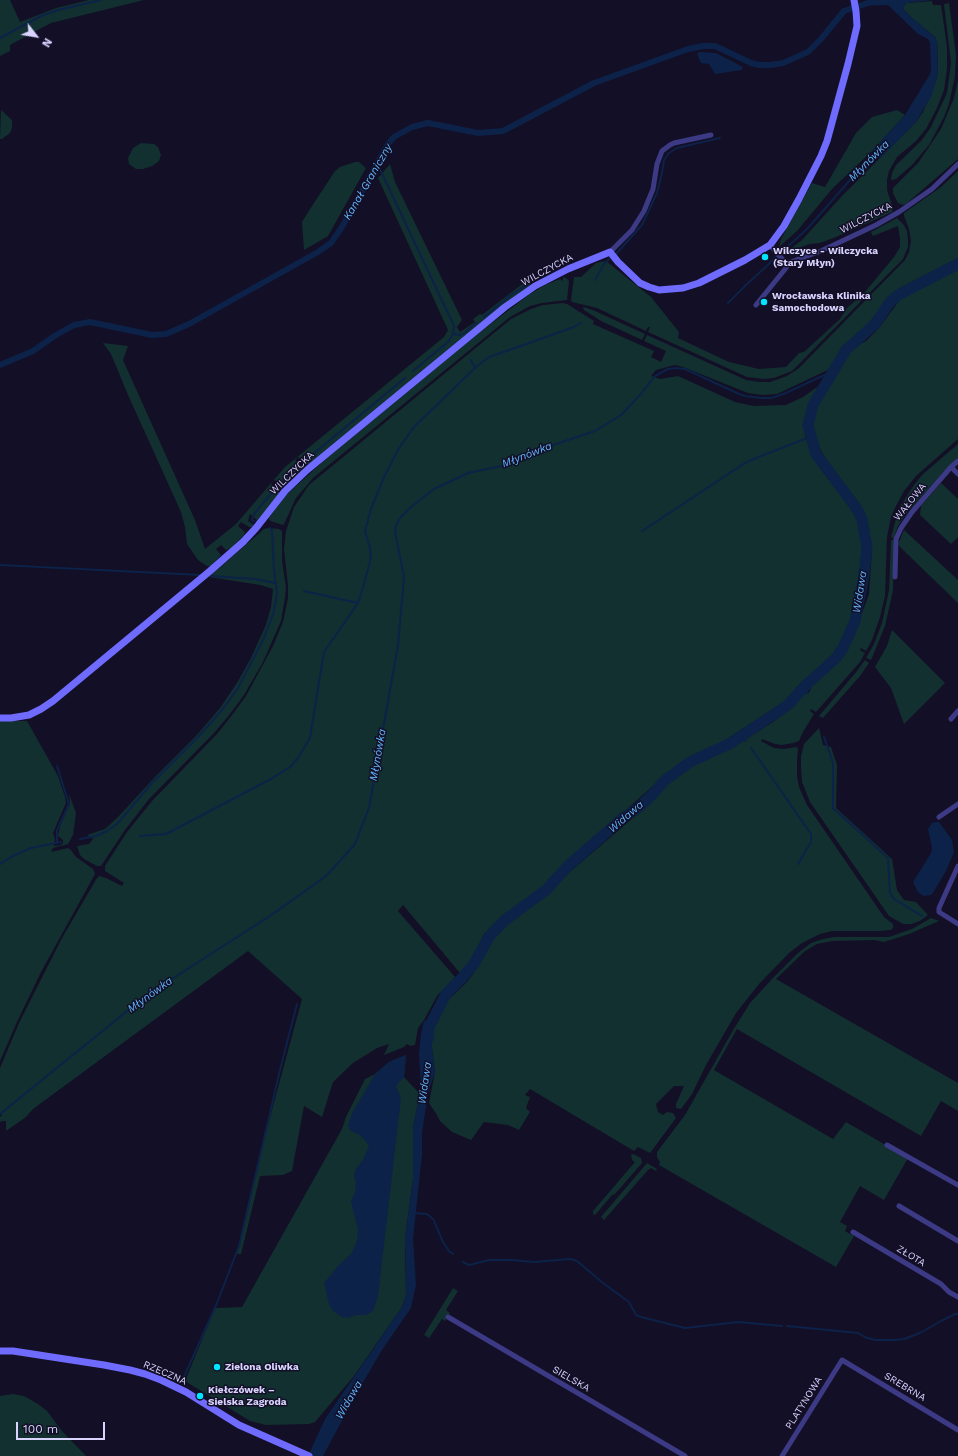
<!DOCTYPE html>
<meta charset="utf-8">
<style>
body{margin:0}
#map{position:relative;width:958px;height:1456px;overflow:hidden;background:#130f26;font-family:"Work Sans",sans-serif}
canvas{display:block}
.north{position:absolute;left:16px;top:16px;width:40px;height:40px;-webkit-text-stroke:3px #130f26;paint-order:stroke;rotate:121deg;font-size:11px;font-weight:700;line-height:16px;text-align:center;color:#d9d4ff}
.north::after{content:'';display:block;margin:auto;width:14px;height:18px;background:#d9d4ff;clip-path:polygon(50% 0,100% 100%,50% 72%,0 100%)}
.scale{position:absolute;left:16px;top:1422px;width:89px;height:18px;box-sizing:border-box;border:2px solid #d9d4ff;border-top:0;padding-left:5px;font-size:12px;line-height:14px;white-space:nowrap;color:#d9d4ff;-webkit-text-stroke:3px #130f26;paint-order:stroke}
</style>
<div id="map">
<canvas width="958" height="1456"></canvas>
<div class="north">N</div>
<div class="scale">100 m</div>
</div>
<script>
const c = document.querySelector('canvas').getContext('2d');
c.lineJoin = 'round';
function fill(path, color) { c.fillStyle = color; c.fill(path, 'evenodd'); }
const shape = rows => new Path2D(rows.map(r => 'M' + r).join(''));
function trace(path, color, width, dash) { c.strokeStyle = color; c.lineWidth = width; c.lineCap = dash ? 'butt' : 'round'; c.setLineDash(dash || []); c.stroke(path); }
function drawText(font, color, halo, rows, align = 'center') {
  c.font = font + ' "Work Sans",sans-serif'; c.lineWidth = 3; c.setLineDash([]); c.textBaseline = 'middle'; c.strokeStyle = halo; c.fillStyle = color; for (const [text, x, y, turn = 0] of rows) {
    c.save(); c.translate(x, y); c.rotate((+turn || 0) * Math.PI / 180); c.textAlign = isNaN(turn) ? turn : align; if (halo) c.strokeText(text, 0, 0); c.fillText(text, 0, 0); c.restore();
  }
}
const green = shape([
 [0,0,10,0,20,22,56,8,89,0,144,0,51,23,10,45,10,51,0,56],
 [932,1,933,5,941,5,947,47,947,69,944,90,937,108,926,129,916,141,897,157,889,171,887,180,887,190,893,208,892,212,836,237,820,243,809,244,794,250,790,249,802,240,842,196,916,122,923,112,937,78,938,66,937,41,935,37,912,18,905,11,903,8,906,3],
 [949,3,956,55,955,76,949,104,944,117,929,145,912,165,896,179,892,180,891,179,892,173,896,165,921,141,931,127,947,93,951,63,944,4],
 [958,80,958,159,906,204,903,205,898,203,893,193,893,188,918,163,941,129,954,98],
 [1,110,12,120,12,128,10,133,2,139,0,139],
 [897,110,905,115,872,151,832,189,797,231,779,247,781,239,812,183,825,187,856,133,872,117],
 [141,143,154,144,158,147,161,155,159,161,152,166,143,169,136,169,129,164,128,158,133,148],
 [355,162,359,162,366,168,328,236,304,250,302,222,310,209,335,171,340,167],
 [390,164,395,182,462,320,457,327,460,332,475,322,473,319,480,314,482,315,525,282,535,276,530,285,498,308,308,465,298,457,295,460,302,467,301,470,284,487,274,480,271,484,279,491,279,494,257,521,256,519,250,514,248,521,254,525,252,527,249,527,241,522,238,526,245,532,244,535,231,548,226,550,221,545,216,549,221,555,211,566,207,566,198,560,187,544,185,527,181,512,128,395,111,354,103,343,128,346,123,360,195,520,205,549,236,524,285,467,444,337,448,330,378,178],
 [958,171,958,258,898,289,860,333,850,341,830,369,777,394,762,395,748,393,683,367,675,365,656,370,651,376,660,379,678,376,735,402,754,406,786,405,803,397,820,385,807,410,804,423,805,436,812,453,822,471,854,512,861,529,864,543,859,588,852,605,851,621,838,650,798,686,785,701,721,743,681,762,654,785,562,867,537,892,499,919,484,934,472,960,460,973,403,905,398,911,455,977,437,996,424,1020,418,1028,415,1045,410,1046,407,1044,404,1047,384,1055,389,1044,377,1048,353,1063,333,1082,322,1117,304,1106,292,1171,283,1175,260,1176,241,1254,237,1254,259,1158,302,999,248,951,33,1109,26,1117,6,1131,6,1121,2,1121,0,1122,0,1117,2,1115,0,1113,0,1068,19,1023,62,938,97,878,99,876,106,878,122,886,124,883,105,871,105,866,127,832,152,801,217,734,232,715,246,696,273,646,283,622,288,598,288,586,284,549,286,531,294,507,309,485,511,319,531,309,543,305,563,303,567,304,594,321,593,324,654,351,651,357,661,362,666,351,644,341,647,335,746,380,759,382,770,382,787,376,799,368,905,260,909,252,911,241,909,229,904,216,904,213,941,187],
 [897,218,904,225,907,231,908,239,908,247,903,259,803,360,792,371,774,378,764,379,747,377,648,332,650,327,648,327,646,331,597,308,572,302,571,300,574,277,581,277,596,263,606,261,651,297,679,332,678,338,729,362,759,369,786,367,799,353,804,352,840,319,847,308,864,293,894,257,900,247,900,239,898,226,873,236,871,232],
 [958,269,958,439,916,476,904,491,896,506,891,517,887,537,885,596,880,617,872,640,866,651,861,648,860,650,865,653,860,662,816,712,811,709,810,711,814,714,803,732,799,741,793,743,782,745,775,744,762,739,761,741,774,748,784,749,796,747,798,748,797,760,797,776,799,787,807,805,884,917,893,924,893,928,891,930,879,931,832,931,820,934,802,943,789,953,759,984,736,1013,706,1065,692,1094,681,1109,676,1108,676,1104,684,1086,674,1086,656,1104,658,1112,663,1115,667,1112,673,1113,676,1118,650,1153,638,1147,634,1151,530,1089,525,1095,530,1097,526,1108,530,1112,519,1130,508,1125,484,1122,471,1140,452,1132,440,1121,437,1115,429,1103,435,1072,432,1048,431,1035,433,1028,447,1001,466,983,473,974,496,935,499,934,505,927,522,913,540,901,565,876,647,806,669,783,698,762,740,743,773,722,791,708,806,692,807,694,809,693,812,685,837,664,846,652,853,638,869,594,872,549,869,529,859,504,829,465,817,443,813,425,815,411,823,394,851,351,858,345,866,341,879,328,901,298],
 [563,277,566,278,569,281,567,300,542,303,530,306,510,317,313,478,296,498,284,524,283,525,270,521,269,518,270,516,285,496,326,459,480,332,530,294,545,285,560,279,563,281],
 [584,307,595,311,645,334,642,340,601,321,584,310,583,308],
 [958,444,958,458,948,467,906,514,898,526,894,538,891,537,899,508,914,485,923,474],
 [941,483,958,499,958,537,951,544,920,515,921,506],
 [268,528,279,529,282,531,282,561,286,587,285,598,281,621,263,662,244,695,230,714,215,732,149,799,125,830,101,866,97,866,84,859,80,855,77,846,89,844,93,839,87,835,105,829,118,817,155,777,196,736,220,708,237,683,251,658,266,625,271,607,273,589,260,585,209,577,264,529],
 [904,530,958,580,958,603,901,548,898,544],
 [891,540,894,540,893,590,885,626,871,660,866,658,874,644,882,623,889,590],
 [892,630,945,683,904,724,891,688,875,667,887,646],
 [865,660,869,663,860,676,823,718,819,716,857,671],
 [0,721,27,721,58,776,65,797,66,803,53,833,55,839,54,846,61,845,63,843,63,840,58,836,60,826,70,804,69,794,76,813,73,835,68,844,53,848,51,852,68,848,71,850,76,857,93,869,95,874,41,972,17,1022,0,1061],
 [819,728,823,745,831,747,837,765,836,808,892,859,897,890,904,900,916,902,928,915,920,921,911,924,903,924,889,916,810,802,802,782,801,768,801,756,804,744],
 [931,918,939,921,909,934,884,942,874,940,832,941,817,944,805,951,776,979,958,1083,958,1111,941,1101,921,1136,737,1029,714,1070,833,1139,846,1122,908,1158,884,1200,860,1186,840,1222,847,1226,845,1231,854,1236,836,1267,659,1165,660,1162,657,1157,657,1152,685,1115,732,1032,750,1003,772,979,798,953,811,943,823,939,834,937,889,937,912,929],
 [406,1055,404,1077,420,1094,413,1127,413,1180,405,1238,406,1295,402,1307,354,1376,315,1422,309,1424,266,1425,250,1421,185,1381,215,1308,242,1307,342,1129,346,1117,365,1079,375,1074,389,1062],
 [633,1154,641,1158,642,1163,615,1194,612,1195,596,1214,593,1215,593,1211,635,1162,632,1160,631,1155],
 [647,1163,657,1169,656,1171,651,1168,648,1170,604,1220,601,1217],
 [453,1288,458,1291,446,1310,450,1313,445,1321,442,1319,429,1338,424,1335],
 [13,1394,24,1396,38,1404,47,1411,62,1431,86,1456,0,1456,0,1396]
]);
const water = shape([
 [868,0,933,0,906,3,903,8,905,11,912,18,935,37,937,41,938,66,937,78,931,97,916,122,880,159,872,151,905,115,930,74,931,71,930,43,928,39,918,34,888,5,861,6,860,3],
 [699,52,716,53,741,66,743,67,742,70,715,74,709,64,701,63,697,54],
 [936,822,939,822,952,840,954,852,946,871,933,893,931,895,923,896,918,892,913,882,931,853,932,848,928,829,932,823],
 [424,1020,433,1028,431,1035,432,1048,435,1072,428,1093,422,1133,422,1155,413,1239,416,1285,411,1308,382,1350,358,1391,323,1456,308,1456,325,1419,402,1307,406,1295,405,1238,413,1180,413,1127,421,1087,419,1055,421,1033],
 [406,1055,404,1077,396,1086,401,1098,378,1296,373,1311,366,1315,357,1315,348,1318,342,1317,333,1311,329,1304,324,1283,338,1266,351,1254,357,1241,358,1230,351,1201,355,1192,356,1183,354,1176,356,1168,363,1160,369,1146,364,1139,358,1134,351,1131,348,1126,352,1113,375,1074,389,1062]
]);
const stream = shape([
 [0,38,41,16,58,10,101,0],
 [377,163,454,326,453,334,448,342,413,371],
 [616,254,642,225,657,193,662,173,664,160,669,153,677,148,720,138],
 [595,280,604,264,609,259],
 [728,303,747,284,808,228,857,172,878,153],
 [484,317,511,295,527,285],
 [454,334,459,335,463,334,476,323],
 [471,360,475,368],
 [306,460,405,378],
 [282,482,297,466],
 [254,521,252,520,254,514,274,490],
 [642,531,745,463,761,456,810,437],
 [0,565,200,575],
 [211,576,255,579,275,583],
 [304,591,358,603],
 [805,686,808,693],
 [742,735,746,741],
 [824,737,833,763,833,808,888,858,890,893,894,899,922,916],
 [751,748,811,834,811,842,798,864],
 [57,766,69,804,57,830,57,842],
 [140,836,166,834,271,779,290,767,298,758,310,738,324,652,358,603,362,591,371,558,370,548,365,531,371,509,384,477,399,448,414,427,476,367,489,357,518,347,574,327,581,323],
 [80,839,96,836,107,831,118,823,152,783,199,736,222,710,238,688,264,638,274,611,277,593,274,570,272,530,270,528],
 [0,864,13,856,31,848,61,842],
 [0,1114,147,995,270,916,326,876,355,844,369,808,398,645,404,577,395,532,396,525,400,518,411,507,434,489,468,473,511,464,550,446,595,431,621,415,640,395,655,376,668,369,677,368,685,369,739,394,745,396,761,398,771,398,786,393,833,371],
 [414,1213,427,1214,433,1219],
 [434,1221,443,1242,449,1251,453,1254],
 [463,1262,469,1265,489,1260,511,1260,534,1262,570,1259,577,1261,603,1283,629,1302,636,1315,641,1317,685,1328,739,1322,782,1326],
 [787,1326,858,1333,865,1337,875,1340,896,1340,904,1339,920,1333,941,1321,955,1314,958,1314],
 [183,1379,217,1303,239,1246,280,1070,297,1004]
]);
const canal = shape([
 [0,365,33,351,56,335,74,325,90,322,152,335,166,334,189,324,318,252,331,243,342,227,388,144,394,137,412,127,428,123,478,133,503,131,594,83,688,49,703,46,715,46,751,63,759,65,771,65,783,63,808,52,821,39,844,11,877,0]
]);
const river = shape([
 [428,1039,429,1027,446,994,462,978,474,964,489,937,496,929,505,920,546,890,568,866,623,818,638,808,653,794,664,781,690,762,731,743,788,705,806,685,836,658,843,648,855,621,864,575,867,548,862,519,857,509,816,454,808,425,813,405,846,350,875,324,890,302,898,295,958,264]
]);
const street = shape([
 [770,245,783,260,788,263,821,251,876,225,899,212,932,189,958,164],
 [610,252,632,230,644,211,653,189,657,164,662,151,670,145,674,143,711,135],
 [756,305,786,268,788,263],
 [958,461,951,467,958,474],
 [895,577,896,539,901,528,912,512,951,467],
 [951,719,958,711],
 [939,817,958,804],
 [958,866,939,908,939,912,958,924],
 [887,1145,958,1185],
 [899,1206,958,1241],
 [853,1232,941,1284,949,1292,958,1297],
 [448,1317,685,1456],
 [782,1456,842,1360,958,1430]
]);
const secondary = shape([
 [0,718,11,718,29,715,41,709,53,701,210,571,243,542,256,528,285,491,307,470,505,307,535,286,568,269,610,252,618,262,640,283,649,287,659,290,683,288,699,283,745,260,770,245,784,226,799,199,821,156,827,141,848,64,857,26,856,11,854,0],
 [0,1351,13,1351,104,1365,130,1370,145,1374,161,1380,186,1392,239,1425,309,1456]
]);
const markers = [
 [765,257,4,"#00e5ff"],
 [764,302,4,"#00e5ff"],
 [217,1367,4,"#00e5ff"],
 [200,1396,4,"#00e5ff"]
];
const streetNames = [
 ["WILCZYCKA",866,218,-27],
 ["WILCZYCKA",547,270,-28],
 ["WILCZYCKA",292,473,-44],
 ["WAŁOWA",910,502,-51],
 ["ZŁOTA",911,1256,31],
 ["RZECZNA",165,1373,23],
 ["SIELSKA",571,1379,30],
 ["SREBRNA",905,1387,31],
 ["PLATYNOWA",804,1403,-58]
];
const poiNames = [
 ["Wilczyce - Wilczycka",773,251],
 ["(Stary Młyn)",773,263],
 ["Wrocławska Klinika",772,296],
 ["Samochodowa",772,308],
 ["Zielona Oliwka",225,1367],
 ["Kiełczówek –",208,1390],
 ["Sielska Zagroda",208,1402]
];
const waterNames = [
 ["Młynówka",869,161,-45],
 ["Kanał Graniczny",368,182,-60],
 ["Młynówka",527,455,-21],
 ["Widawa",860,592,-81],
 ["Młynówka",378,755,-80],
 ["Widawa",626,817,-41],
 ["Młynówka",150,995,-36],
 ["Widawa",425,1083,-82],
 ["Widawa",349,1400,-60]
];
fill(green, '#12302f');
fill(water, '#0c2248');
trace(stream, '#0c2248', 2);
trace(canal, '#0c2248', 6);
trace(river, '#0c2248', 11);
trace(street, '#3d3a85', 5);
trace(secondary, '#6f6bff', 7);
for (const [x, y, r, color] of markers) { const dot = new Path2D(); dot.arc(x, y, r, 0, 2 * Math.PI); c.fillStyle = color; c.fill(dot); trace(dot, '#130f26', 1.5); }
drawText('10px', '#d9d4ff', '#130f26', streetNames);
drawText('bold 10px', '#d9d4ff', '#130f26', poiNames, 'left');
drawText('italic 11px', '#62b6ff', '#130f26', waterNames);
</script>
